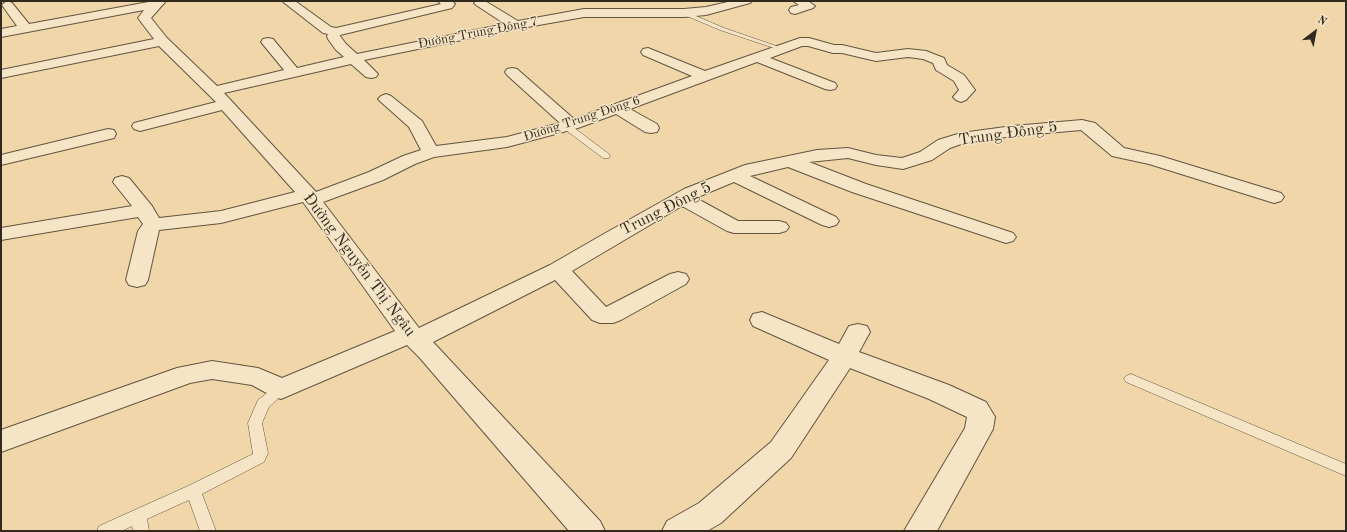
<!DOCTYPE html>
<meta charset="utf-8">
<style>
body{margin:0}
#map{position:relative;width:1347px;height:532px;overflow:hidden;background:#f0d6a8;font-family:"Old Standard TT",serif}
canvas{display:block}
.frame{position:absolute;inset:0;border:2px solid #322a1e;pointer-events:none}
.north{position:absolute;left:1295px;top:12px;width:40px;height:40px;-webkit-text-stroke:3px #f5e4c6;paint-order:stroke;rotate:32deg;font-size:11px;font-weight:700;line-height:16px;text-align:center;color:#322a1e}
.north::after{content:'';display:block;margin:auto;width:14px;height:18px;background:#322a1e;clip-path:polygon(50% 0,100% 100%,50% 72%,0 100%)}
</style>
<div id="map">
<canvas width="1347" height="532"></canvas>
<div class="frame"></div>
<div class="north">N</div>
</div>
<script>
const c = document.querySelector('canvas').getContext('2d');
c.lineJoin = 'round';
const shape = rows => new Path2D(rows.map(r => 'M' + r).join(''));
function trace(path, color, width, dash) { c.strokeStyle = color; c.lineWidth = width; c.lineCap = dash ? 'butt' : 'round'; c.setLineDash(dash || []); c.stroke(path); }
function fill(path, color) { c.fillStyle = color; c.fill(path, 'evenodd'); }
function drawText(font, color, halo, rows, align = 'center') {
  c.font = font + ' "Old Standard TT",serif'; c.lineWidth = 3; c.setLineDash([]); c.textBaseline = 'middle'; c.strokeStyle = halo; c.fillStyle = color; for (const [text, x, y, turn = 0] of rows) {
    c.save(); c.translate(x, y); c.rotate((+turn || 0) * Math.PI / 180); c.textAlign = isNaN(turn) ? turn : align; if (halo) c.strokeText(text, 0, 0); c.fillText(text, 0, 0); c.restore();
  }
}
const service = shape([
 [684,11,724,28,785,49,780,50,720,30,682,14,681,13,684,11],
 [563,124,569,124,609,154,610,156,609,158,603,158,563,128,562,126,563,124],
 [1131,374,1346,464,1346,476,1126,382,1124,379,1126,376,1131,374],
 [281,384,286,386,288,389,269,407,262,423,268,453,264,462,202,494,216,531,200,531,189,500,147,519,149,531,133,531,132,526,122,531,97,531,99,526,188,486,253,454,248,423,258,400,276,386,281,384]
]);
const minor = shape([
 [8,1,12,3,29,24,154,1,166,1,151,18,167,38,217,86,284,70,261,42,263,39,268,38,273,39,297,68,344,57,336,50,328,39,327,36,328,34,323,33,282,1,295,1,331,27,336,28,441,4,438,1,452,1,455,4,452,8,340,35,340,36,346,44,357,54,505,24,476,5,474,3,476,1,485,1,518,21,584,9,684,9,706,7,732,1,752,1,750,3,706,15,684,17,584,17,516,29,364,60,378,74,376,77,371,78,366,77,351,64,224,93,316,192,369,172,403,156,421,150,409,127,381,102,378,99,381,96,386,94,391,96,422,121,436,146,507,137,560,123,507,75,505,72,507,69,512,68,517,69,574,119,692,76,643,55,641,52,643,49,648,48,705,71,800,38,809,38,834,45,842,45,876,53,908,49,926,51,944,58,947,65,964,75,975,90,966,100,961,102,956,100,953,97,959,90,954,81,936,70,933,63,923,59,908,57,876,61,842,53,833,53,808,46,802,46,770,58,835,83,837,86,835,89,830,90,825,89,757,62,630,109,657,124,659,128,657,132,651,133,645,132,616,114,578,128,507,147,434,157,415,164,383,180,323,202,419,328,550,265,602,235,684,189,745,165,817,150,848,148,876,155,902,158,920,152,938,140,961,133,1013,126,1082,120,1095,123,1124,148,1160,156,1281,193,1284,197,1281,201,1274,203,1149,164,1112,156,1081,130,1013,136,964,143,950,148,932,160,903,169,876,165,848,158,809,162,866,184,1013,233,1016,237,1013,241,1006,243,852,192,788,167,750,176,836,217,839,221,836,225,829,227,822,225,734,182,698,197,696,198,738,221,779,221,786,223,789,227,786,231,779,233,734,233,727,231,682,206,572,271,606,307,670,274,678,272,686,274,689,279,686,284,621,320,613,323,600,323,592,320,555,280,433,342,600,521,605,531,569,531,419,357,407,345,281,399,272,396,252,385,212,379,190,383,1,452,1,430,177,368,212,361,258,368,282,378,395,331,303,202,221,223,159,230,148,280,145,285,137,287,129,285,126,280,138,231,143,224,138,217,1,240,1,228,132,206,113,182,115,178,122,176,129,178,152,206,159,218,221,211,295,192,222,110,140,131,134,129,132,126,134,123,216,102,159,46,1,78,1,70,154,39,138,18,144,10,1,37,1,29,17,26,2,5,4,3,8,1],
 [793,1,808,1,815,6,813,8,795,14,791,13,789,10,791,7,799,5,793,1],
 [108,129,114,130,116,134,114,138,1,165,1,155,108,129],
 [762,312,839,344,849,326,858,324,867,326,870,332,859,352,949,385,986,402,995,417,993,429,937,531,904,531,965,428,967,417,929,399,850,368,791,458,721,523,707,531,662,531,667,521,699,503,771,442,829,360,753,326,750,320,753,314,762,312]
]);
const farStreetnames = [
 ["Đường Trung Đông 7",478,33,-11],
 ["Đường Trung Đông 6",582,119,-18]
];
const streetNames = [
 ["Trung Đông 5",1008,134,-8],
 ["Trung Đông 5",666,209,-27],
 ["Đường Nguyễn Thị Ngâu",359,265,53]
];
trace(service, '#625540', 1);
trace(minor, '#625540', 2);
fill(service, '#f5e4c6');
fill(minor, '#f5e4c6');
drawText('13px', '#322a1e', '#f5e4c6', farStreetnames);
drawText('16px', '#322a1e', '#f5e4c6', streetNames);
</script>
